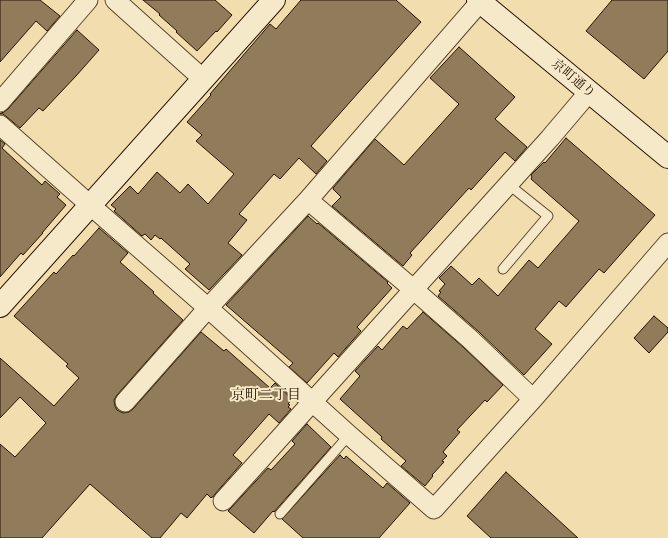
<!DOCTYPE html>
<meta charset="utf-8">
<style>
body{margin:0}
canvas{display:block;background:#f1ddae}
</style>
<canvas width="668" height="538"></canvas>
<script>
const c = document.querySelector('canvas').getContext('2d');
c.lineJoin = 'round';
function fill(path, color) { c.fillStyle = color; c.fill(path, 'evenodd'); }
const shape = rows => new Path2D(rows.map(r => 'M' + r).join(''));
function trace(path, color, width, dash) { c.strokeStyle = color; c.lineWidth = width; c.lineCap = dash ? 'butt' : 'round'; c.setLineDash(dash || []); c.stroke(path); }
function drawText(font, color, halo, rows, align = 'center') {
  c.font = font + ' "Libre Bodoni","Noto Serif JP",serif'; c.lineWidth = 4; c.setLineDash([]); c.textBaseline = 'middle'; c.strokeStyle = halo; c.fillStyle = color; for (const [text, x, y, turn = 0] of rows) {
    c.save(); c.translate(x, y); c.rotate((+turn || 0) * Math.PI / 180); c.textAlign = isNaN(turn) ? turn : align; if (halo) c.strokeText(text, 0, 0); c.fillText(text, 0, 0); c.restore();
  }
}
const building = shape([
 [0,0,40,0,60,16,47,31,36,21,0,62,0,0],
 [143,0,215,0,232,15,217,32,216,31,197,51,176,32,177,31,159,15,160,14,143,0],
 [301,0,396,0,421,22,311,146,327,161,316,174,299,158,280,179,274,174,239,214,247,220,228,243,242,255,209,290,185,269,190,264,161,238,160,239,155,235,151,240,145,234,142,236,114,211,116,209,111,205,130,186,138,194,157,172,180,193,188,184,208,204,234,174,196,141,202,135,187,122,211,95,210,94,270,24,276,29,301,0],
 [612,0,668,0,668,51,644,79,586,31,612,0],
 [77,30,99,50,76,76,43,111,39,108,20,128,7,117,3,114,0,114,1,113,4,112,8,109,77,30],
 [459,47,515,97,495,119,527,147,515,161,505,152,471,190,469,188,410,253,412,255,403,266,332,206,341,197,333,189,333,188,375,139,404,165,459,104,430,78,459,47],
 [566,138,655,215,604,273,599,269,566,307,559,301,535,329,552,344,524,375,478,331,438,296,441,292,439,291,445,284,439,278,451,266,472,285,479,278,498,296,529,260,538,268,579,221,531,179,532,177,531,175,544,162,545,163,566,138],
 [0,140,5,144,2,148,42,185,45,181,60,194,57,197,66,205,42,233,43,233,23,255,21,253,0,277,0,140],
 [308,216,317,224,318,223,388,282,387,283,392,288,357,327,361,331,338,357,334,353,307,383,289,367,293,363,226,305,308,216],
 [99,228,128,253,120,262,154,292,153,293,183,320,117,395,114,400,115,406,117,410,123,413,129,412,133,409,201,332,224,351,226,349,270,388,275,383,292,399,288,404,290,405,288,407,291,409,279,423,269,414,233,455,242,463,215,494,213,497,212,497,211,498,207,494,187,518,181,513,160,538,152,538,90,484,42,538,0,538,0,444,15,457,46,423,20,397,0,418,0,358,54,406,79,378,66,366,68,364,14,316,54,272,56,274,73,255,74,256,99,228],
 [423,312,463,347,503,385,487,402,485,400,457,430,460,432,443,452,447,456,442,461,444,462,432,475,433,476,425,486,401,466,406,461,381,439,382,437,340,399,360,376,355,371,378,346,382,350,403,326,407,329,423,312],
 [654,316,668,328,668,332,649,353,634,338,654,316],
 [307,424,331,447,274,512,273,511,254,533,228,511,231,508,268,468,271,470,295,444,292,441,307,424],
 [340,455,344,459,346,456,383,488,387,483,410,503,379,538,303,538,282,519,340,455],
 [506,472,578,538,491,538,467,516,506,472]
]);
const lane = shape([
 [503,269,548,216,508,184],
 [280,514,349,435]
]);
const street = shape([
 [115,0,203,79],
 [0,102,88,0],
 [0,125,90,205,208,308,349,435,434,509,533,399,668,243],
 [308,200,413,289,470,339,533,399],
 [125,402,208,308,308,200,480,2],
 [223,501,550,138,589,92]
]);
const secondary = shape([
 [478,0,668,157],
 [0,306,274,0]
]);
const streetNames = [
 ["京町通り",573,79,40]
];
const neighbourhoodNames = [
 ["京町二丁目",266,396]
];
fill(building, '#907c5a');
trace(building, '#271300', 1);
trace(lane, '#5a462c', 11);
trace(street, '#5a462c', 21);
trace(secondary, '#271300', 24);
trace(lane, '#f6e9ca', 9);
trace(street, '#f6e9ca', 19);
trace(secondary, '#f6e9ca', 22);
drawText('13px', '#271300', '#f6e9ca', streetNames);
drawText('14px', '#271300', '#f6e9ca', neighbourhoodNames);
</script>
